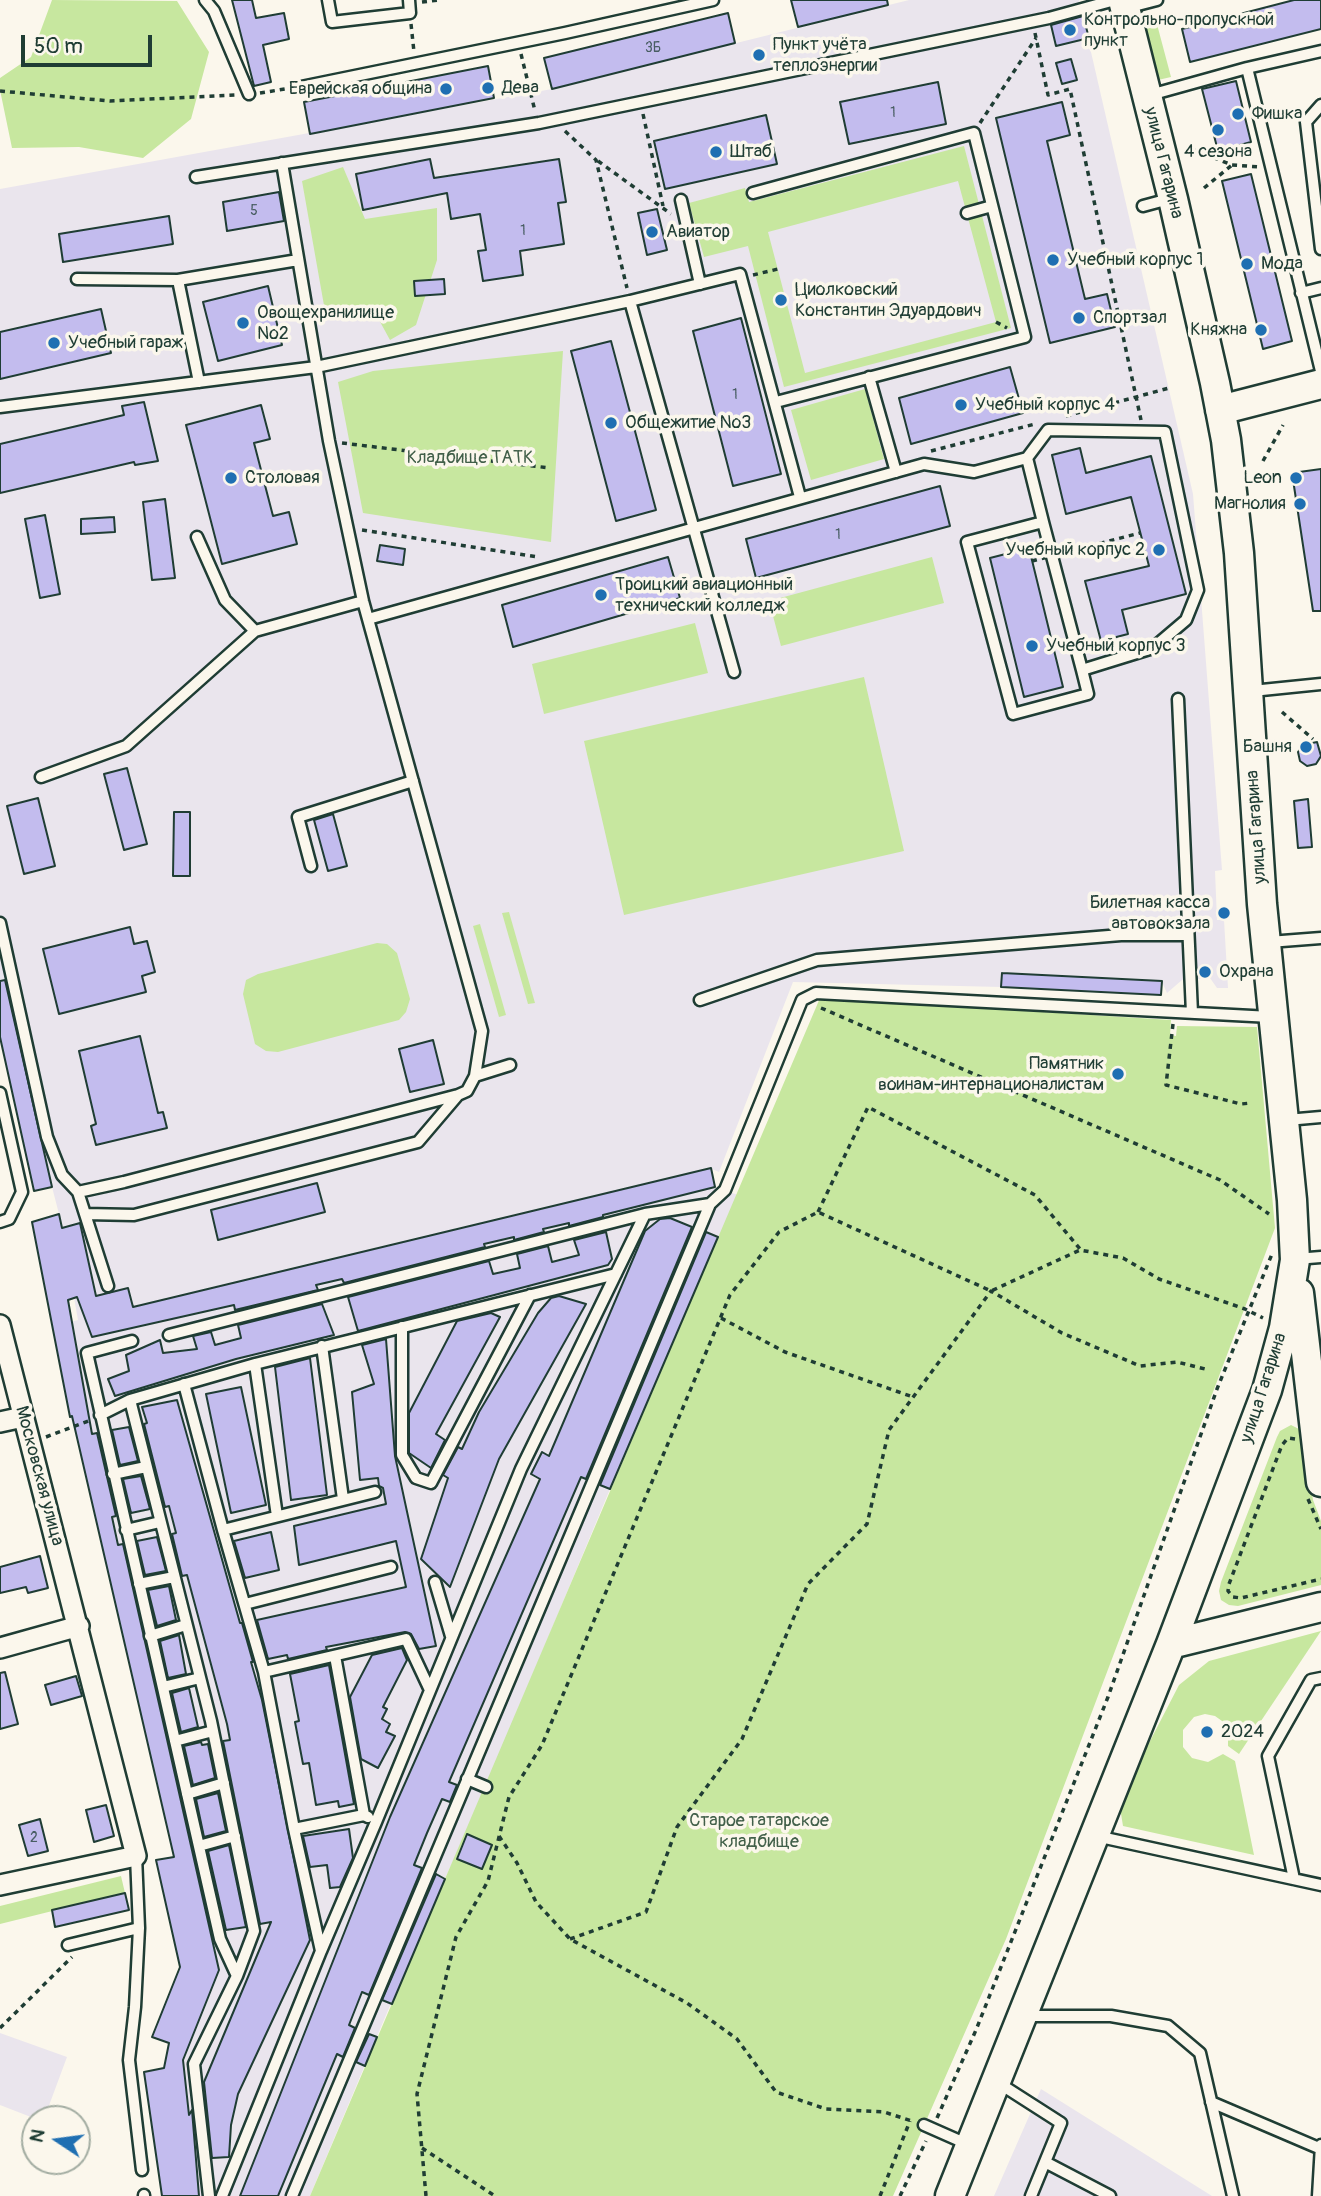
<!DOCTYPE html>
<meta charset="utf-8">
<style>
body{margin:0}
#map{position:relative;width:1321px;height:2196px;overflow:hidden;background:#fbf7ec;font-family:Pangolin,sans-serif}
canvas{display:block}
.north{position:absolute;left:21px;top:2105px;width:70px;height:70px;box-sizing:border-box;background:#fbf7ec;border:2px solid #a3ada2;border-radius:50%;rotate:283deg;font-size:19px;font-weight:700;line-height:28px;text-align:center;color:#1f3d34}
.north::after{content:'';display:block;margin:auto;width:24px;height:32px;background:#1f6fb2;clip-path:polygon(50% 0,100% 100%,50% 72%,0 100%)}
.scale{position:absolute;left:21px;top:35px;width:131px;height:32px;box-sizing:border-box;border:4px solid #1f3d34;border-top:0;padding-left:9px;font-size:21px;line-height:24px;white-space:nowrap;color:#1f3d34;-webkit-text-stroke:5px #fbf7ec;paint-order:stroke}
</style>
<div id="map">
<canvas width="1321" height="2196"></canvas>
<div class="north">N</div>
<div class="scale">50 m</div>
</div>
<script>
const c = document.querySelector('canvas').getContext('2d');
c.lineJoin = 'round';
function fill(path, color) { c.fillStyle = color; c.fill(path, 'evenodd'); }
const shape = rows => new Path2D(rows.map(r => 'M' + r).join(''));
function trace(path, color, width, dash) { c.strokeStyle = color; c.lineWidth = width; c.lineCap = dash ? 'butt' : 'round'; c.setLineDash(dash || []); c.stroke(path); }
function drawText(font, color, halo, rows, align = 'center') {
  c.font = font + ' Pangolin,sans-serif'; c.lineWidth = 7; c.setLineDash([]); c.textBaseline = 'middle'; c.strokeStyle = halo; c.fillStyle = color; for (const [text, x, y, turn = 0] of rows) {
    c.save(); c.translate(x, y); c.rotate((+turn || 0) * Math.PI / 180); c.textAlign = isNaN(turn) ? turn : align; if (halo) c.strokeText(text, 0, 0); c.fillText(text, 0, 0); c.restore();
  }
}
const built = shape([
 [909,0,1079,0,1193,494,1222,870,1215,871,1217,920,1224,920,1228,988,1217,988,1210,978,1182,980,1167,993,1162,982,1161,995,1001,987,793,982,719,1172,712,1169,715,1187,738,1195,610,1489,486,1787,415,1946,310,2196,162,2196,164,2068,169,2043,152,2037,180,1967,156,1860,174,1856,77,1435,70,1417,53,1327,78,1320,59,1214,52,1187,34,1191,0,1037,0,189,552,89],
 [0,2033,67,2057,44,2119,36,2119,0,2105],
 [1041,2089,1212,2196,994,2196]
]);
const green = shape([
 [52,0,177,1,209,52,191,119,143,158,79,147,12,148,0,90,0,78,31,57],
 [1154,13,1171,77,1158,80,1141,17],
 [964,146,1011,328,784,387,748,246,704,257,689,203,745,188,749,202],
 [958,181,996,322,805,373,768,232],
 [343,167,365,219,437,208,437,260,416,325,390,340,372,307,325,311,302,181],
 [563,351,551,542,363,513,338,382,373,371],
 [865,389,884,459,811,480,791,410],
 [932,557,944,603,781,646,769,601],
 [695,623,708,673,544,714,532,664],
 [864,677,904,851,624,915,584,741],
 [509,912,535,1003,528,1004,502,913],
 [480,924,506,1015,499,1017,473,926],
 [377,943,387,944,397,953,410,999,406,1012,399,1020,278,1052,266,1051,255,1044,243,994,246,980,258,974],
 [820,998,1171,1020,1170,1035,1176,1036,1177,1026,1257,1027,1275,1228,1006,1939,893,2196,310,2196],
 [1291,1425,1303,1431,1313,1500,1321,1521,1321,1585,1238,1606,1229,1605,1221,1600,1219,1591,1221,1582,1277,1437,1280,1431],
 [1321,1631,1239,1754,1228,1746,1228,1729,1222,1721,1215,1716,1205,1714,1194,1717,1183,1730,1183,1747,1192,1758,1208,1762,1223,1754,1235,1761,1254,1855,1123,1826,1119,1801,1179,1685,1209,1661],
 [121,1876,125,1893,0,1924,0,1906]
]);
const building = shape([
 [232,0,252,0,256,18,284,13,289,39,263,45,271,82,254,86,232,0],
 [791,0,887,0,888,5,798,27,791,0],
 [1294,0,1321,0,1321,29,1190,62,1182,29,1294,0],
 [728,13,735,43,552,89,544,58,728,13],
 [1083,16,1089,38,1056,46,1051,25,1083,16],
 [1071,59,1077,80,1062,84,1056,63,1071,59],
 [488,66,494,98,310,134,304,102,488,66],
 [1236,81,1251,142,1218,151,1202,89,1236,81],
 [938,82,946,124,849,144,840,102,938,82],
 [1062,102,1070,135,1047,141,1085,299,1107,294,1115,327,1050,343,996,118,1062,102],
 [766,115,777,164,665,189,654,141,766,115],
 [430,159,434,178,559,159,566,202,558,203,564,244,520,251,523,275,483,281,478,251,486,250,480,214,451,219,447,193,363,210,356,174,430,159],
 [1251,174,1292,341,1263,349,1222,181,1251,174],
 [279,192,284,221,227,231,223,202,279,192],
 [657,209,667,250,647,255,638,213,657,209],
 [169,216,173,244,63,262,59,234,169,216],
 [444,279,445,294,415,296,414,281,444,279],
 [268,286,282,345,218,361,203,302,268,286],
 [101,309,111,353,0,379,0,332,101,309],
 [741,318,781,474,733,486,693,331,741,318],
 [611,341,656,510,616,521,571,351,611,341],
 [1010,367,1023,413,911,444,899,398,1010,367],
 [144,402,158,461,135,465,134,462,0,493,0,444,124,415,122,406,144,402],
 [261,405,270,439,254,443,273,516,289,512,297,544,222,564,186,425,261,405],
 [1080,448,1086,473,1151,456,1186,594,1122,610,1128,634,1101,641,1085,581,1149,566,1131,497,1066,514,1052,455,1080,448],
 [1321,469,1321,611,1313,611,1292,473,1321,469],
 [940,486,950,526,756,578,746,539,940,486],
 [165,499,175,578,152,580,143,502,165,499],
 [45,515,60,594,40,598,25,519,45,515],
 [114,517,115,532,81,534,81,519,114,517],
 [380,545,405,549,403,565,377,561,380,545],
 [1029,548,1063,687,1024,697,990,558,1029,548],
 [668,557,680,598,513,647,502,605,668,557],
 [1317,742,1321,756,1316,764,1307,766,1300,761,1298,752,1303,745,1317,742],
 [127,768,147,844,124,850,104,774,127,768],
 [38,798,55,866,24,874,7,806,38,798],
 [1308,799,1312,847,1298,848,1294,801,1308,799],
 [174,812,190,812,190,876,173,876,174,812],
 [333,814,347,866,328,871,314,820,333,814],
 [130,927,134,944,147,941,155,972,142,976,146,992,59,1014,43,949,130,927],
 [1002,973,1162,981,1161,995,1001,987,1002,973],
 [5,980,52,1187,34,1191,0,1037,0,981,5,980],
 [140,1036,158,1113,163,1112,167,1128,96,1145,91,1126,96,1124,79,1051,140,1036],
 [433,1040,444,1084,410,1092,399,1049,433,1040],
 [711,1168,715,1187,603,1215,603,1217,569,1226,569,1223,543,1229,544,1232,514,1240,514,1237,484,1244,485,1247,344,1283,342,1279,316,1285,318,1290,235,1310,234,1305,92,1337,77,1297,68,1300,92,1434,97,1433,116,1516,112,1517,118,1545,123,1544,219,1970,183,2060,189,2115,192,2110,199,2196,162,2196,144,2072,164,2068,169,2043,152,2037,180,1967,156,1860,174,1857,72,1416,70,1417,32,1222,59,1214,62,1228,80,1223,96,1296,128,1288,133,1307,711,1168],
 [317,1183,325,1212,218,1240,211,1210,317,1183],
 [670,1218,692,1227,586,1479,581,1477,449,1782,457,1785,450,1802,442,1799,427,1833,414,1865,422,1868,369,1995,362,1992,349,2025,355,2028,343,2057,337,2054,278,2196,240,2196,390,1817,540,1479,531,1474,542,1452,549,1456,645,1231,660,1219,670,1218],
 [606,1232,612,1259,608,1265,358,1331,348,1297,489,1261,493,1274,520,1268,517,1254,548,1246,552,1262,579,1255,574,1240,606,1232],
 [706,1232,718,1237,610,1489,600,1485,706,1232],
 [559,1296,586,1304,499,1459,450,1587,421,1559,448,1478,443,1475,458,1447,462,1449,479,1412,538,1313,551,1298,559,1296],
 [322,1304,334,1335,236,1359,115,1396,108,1379,129,1371,126,1355,160,1340,163,1353,197,1349,193,1336,211,1332,215,1345,241,1338,238,1325,322,1304],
 [491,1313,500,1317,436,1434,445,1440,431,1468,409,1453,409,1413,457,1321,491,1313],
 [386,1339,395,1456,436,1646,419,1649,411,1634,405,1632,326,1647,327,1650,288,1659,287,1655,268,1659,257,1620,406,1587,396,1541,299,1565,294,1526,386,1504,383,1488,379,1486,378,1478,360,1480,352,1392,374,1384,362,1345,386,1339],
 [310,1358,327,1495,291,1500,275,1367,310,1358],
 [241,1387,266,1505,231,1513,206,1394,241,1387],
 [177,1400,240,1623,242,1623,253,1662,251,1662,262,1700,310,1940,238,2094,231,2125,229,2157,212,2158,204,2082,271,1922,260,1924,223,1741,230,1740,227,1724,187,1575,182,1576,172,1534,176,1533,169,1506,165,1507,144,1424,147,1423,142,1407,177,1400],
 [129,1427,138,1461,120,1465,112,1430,129,1427],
 [141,1476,150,1509,131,1513,123,1479,141,1476],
 [271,1532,279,1570,245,1578,234,1541,271,1532],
 [157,1537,166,1571,145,1575,137,1541,157,1537],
 [40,1556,48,1588,28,1593,26,1587,0,1593,0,1567,40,1556],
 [169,1586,176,1620,157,1626,148,1590,169,1586],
 [179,1635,186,1674,168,1678,160,1641,179,1635],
 [402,1648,407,1660,383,1707,387,1709,382,1719,390,1724,386,1732,395,1736,378,1768,361,1759,350,1697,372,1655,402,1648],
 [329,1665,354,1804,339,1807,338,1801,316,1805,309,1763,303,1764,295,1722,299,1721,290,1674,329,1665],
 [5,1672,18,1724,0,1729,0,1673,5,1672],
 [76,1676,82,1696,51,1705,45,1685,76,1676],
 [189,1688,198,1727,181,1732,172,1693,189,1688],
 [201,1742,202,1745,208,1744,215,1778,193,1785,184,1746,201,1742],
 [218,1793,226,1831,204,1837,196,1799,218,1793],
 [106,1805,114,1836,94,1842,86,1810,106,1805],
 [40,1819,48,1851,28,1856,19,1825,40,1819],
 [349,1829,353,1858,340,1887,330,1888,327,1865,310,1867,303,1836,349,1829],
 [467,1834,492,1845,482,1869,457,1859,467,1834],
 [229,1845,246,1927,226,1930,208,1851,229,1845],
 [436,1874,445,1879,392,2004,382,2000,436,1874],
 [125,1893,129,1910,55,1927,52,1910,125,1893],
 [369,2034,377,2037,365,2066,356,2062,369,2034]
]);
const path = shape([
 [422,2,439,0],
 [411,24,414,52],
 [1035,33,1048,95,1070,89,1141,420],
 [521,54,535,111],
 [0,91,110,101,235,95],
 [260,93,291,88],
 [643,114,663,206],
 [980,123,1036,38],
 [565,131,596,160,627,288],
 [1195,150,1232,165,1260,167],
 [598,161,671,214],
 [1204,188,1232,165],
 [753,275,778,269],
 [996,322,1007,328],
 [1066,416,1169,388],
 [342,443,550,468],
 [931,451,1035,424],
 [1263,461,1283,425],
 [362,530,538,557],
 [1282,712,1313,739],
 [821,1008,1220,1180,1269,1214],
 [1173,1024,1166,1085,1241,1104,1251,1103],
 [818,1212,868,1107,1035,1195,1080,1249],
 [721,1318,785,1352,913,1397],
 [46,1437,91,1420],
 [1295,1439,1288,1438,1282,1445,1229,1584,1228,1591,1233,1597,1241,1598,1321,1579],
 [1308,1499,1321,1529],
 [499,1836,517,1863,536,1902,570,1939,687,2003,737,2039,776,2092,826,2109,884,2112,912,2121],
 [570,1939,646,1912,677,1827,742,1739,808,1584,867,1524,889,1430,991,1291,1062,1333,1140,1366,1177,1362,1205,1369],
 [0,2028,72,1957],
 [937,2118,976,2030,1108,1697,1217,1389,1272,1254],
 [422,2148,495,2196],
 [426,2196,417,2094,456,1937,488,1881,509,1797,542,1745,730,1295,779,1232,818,1212,991,1291,1080,1250,1123,1258,1159,1279,1245,1309,1263,1318],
 [880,2196,910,2121],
 [900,2196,926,2141]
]);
const lane = shape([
 [205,0,214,11,249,94],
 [328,0,332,22,410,13,409,0],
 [1126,8,1157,0],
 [1247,68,1321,51],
 [301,87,565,33,713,0],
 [1150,95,1247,68,1321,371],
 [1321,105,1306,122,1321,249],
 [196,177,539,123,1049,18,1115,0],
 [753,193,974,133,1025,337,776,402],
 [681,200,700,284],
 [1143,206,1169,199],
 [967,213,992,206],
 [77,279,178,280,199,382],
 [178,280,298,260],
 [1301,293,1321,288],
 [630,301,740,274,800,497],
 [869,377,896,472],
 [0,407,316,367,630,301,734,672],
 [1027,458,1043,522,1082,670,1088,694,1013,714,967,542,1043,522],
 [197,537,225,600,255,631],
 [368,619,924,464,974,472,1027,458,1048,430,1165,432,1198,590,1186,620,1153,648,1082,670],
 [1252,691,1321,684],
 [1178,699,1192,1013],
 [41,777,126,746,255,631,363,601],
 [311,866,298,817,413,781],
 [0,923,47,1137,62,1175,78,1192,124,1182,458,1095,467,1091,475,1076,482,1031,363,601,329,441,282,163],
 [1269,942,1321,938],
 [700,1000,817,960,1121,935,1188,935],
 [475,1076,510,1065],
 [0,1093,22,1192,9,1219,0,1222],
 [1287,1120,1321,1117],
 [78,1192,108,1286],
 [85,1214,134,1215,418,1142,458,1095],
 [1296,1259,1321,1257],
 [402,1327,402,1455,416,1478,431,1483,530,1295],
 [169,1335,645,1214,710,1204],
 [132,1341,87,1353,220,1939,237,1976],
 [322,1346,343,1499],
 [255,1364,277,1516],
 [184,1384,223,1530,264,1672,294,1829,321,1951,222,2196],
 [130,1400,211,1721,254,1931,237,1976,194,2064,209,2196],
 [100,1415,130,1400,255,1364,616,1274],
 [113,1474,146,1467],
 [126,1530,160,1522],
 [223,1530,375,1492],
 [435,1582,451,1636],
 [139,1584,174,1577],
 [245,1604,391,1567],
 [150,1636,186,1625],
 [335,1656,364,1815],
 [264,1672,406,1639,429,1688],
 [163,1687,200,1678],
 [175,1741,213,1731],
 [467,1779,486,1787],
 [187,1794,224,1783],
 [294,1829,364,1815,368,1817],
 [1096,1836,1321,1885],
 [199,1846,235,1836],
 [136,1856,139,1928,135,2007,129,2060,142,2170],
 [1294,1879,1268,1756,1311,1680,1321,1678],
 [68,1945,139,1928],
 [321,1951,376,1822,521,1469,645,1214],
 [1027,2016,1111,2016,1168,2026,1200,2053,1233,2196],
 [997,2082,1061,2123,1031,2196],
 [1211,2102,1321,2149],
 [924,2125,967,2144],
 [1045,2162,1110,2196],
 [144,2196,144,2195],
 [292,2196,710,1204,725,1190,802,1000,816,993,1271,1017],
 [1318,2196,1321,2145]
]);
const street = shape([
 [0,1325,136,1856,0,1885],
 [0,1422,23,1417],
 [0,1648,79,1626]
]);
const secondary = shape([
 [1220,410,1321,384],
 [1299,1293,1321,1482],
 [1171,1644,1321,1607],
 [950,2196,1171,1644,1267,1390,1284,1328,1295,1260,1292,1200,1262,904,1239,553,1226,440,1215,383,1173,199,1123,0]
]);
const pathBridge = shape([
 [1032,561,1140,533]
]);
const markers = [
 [1070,30,7,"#1f6fb2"],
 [759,55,7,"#1f6fb2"],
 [488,88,7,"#1f6fb2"],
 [446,89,7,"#1f6fb2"],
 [1238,114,7,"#1f6fb2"],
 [1218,130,7,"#1f6fb2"],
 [716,152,7,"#1f6fb2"],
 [652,232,7,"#1f6fb2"],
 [1053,260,7,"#1f6fb2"],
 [1247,264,7,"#1f6fb2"],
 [781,300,7,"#1f6fb2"],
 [1079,318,7,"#1f6fb2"],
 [243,323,7,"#1f6fb2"],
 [1261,330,7,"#1f6fb2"],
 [54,343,7,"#1f6fb2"],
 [961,405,7,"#1f6fb2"],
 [611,423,7,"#1f6fb2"],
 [231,478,7,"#1f6fb2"],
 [1296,478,7,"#1f6fb2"],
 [1300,504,7,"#1f6fb2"],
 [1159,550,7,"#1f6fb2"],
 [601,595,7,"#1f6fb2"],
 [1032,646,7,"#1f6fb2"],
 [1306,747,7,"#1f6fb2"],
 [1224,913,7,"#1f6fb2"],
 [1205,972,7,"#1f6fb2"],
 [1118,1074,7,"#1f6fb2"],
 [1207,1732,7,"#1f6fb2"]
];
const numberNames = [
 ["3Б",653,48],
 ["1",893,113],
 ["5",254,211],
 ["1",523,231],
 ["1",735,395],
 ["1",838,535],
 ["2",34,1838]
];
const poiNames = [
 ["Контрольно-пропускной",1084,20],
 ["пункт",1084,41],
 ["Пункт учёта",773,45],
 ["теплоэнергии",773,66],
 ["Дева",502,88],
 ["Еврейская община",432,89,"right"],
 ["Фишка",1252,114],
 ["Штаб",730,152],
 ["4 сезона",1218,152,"center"],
 ["Авиатор",666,232],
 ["Учебный корпус 1",1067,260],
 ["Мода",1261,264],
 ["Циолковский",795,290],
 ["Константин Эдуардович",795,311],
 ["Овощехранилище",257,313],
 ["№2",257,334],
 ["Спортзал",1093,318],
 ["Княжна",1247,330,"right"],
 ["Учебный гараж",68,343],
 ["Учебный корпус 4",975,405],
 ["Общежитие №3",625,423],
 ["Столовая",245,478],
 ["Leon",1282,478,"right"],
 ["Магнолия",1286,504,"right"],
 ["Учебный корпус 2",1145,550,"right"],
 ["Троицкий авиационный",615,585],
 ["технический колледж",615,606],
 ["Учебный корпус 3",1046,646],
 ["Башня",1292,747,"right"],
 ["Билетная касса",1210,903,"right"],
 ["автовокзала",1210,924,"right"],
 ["Охрана",1219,972],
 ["Памятник",1104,1064,"right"],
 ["воинам-интернационалистам",1104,1085,"right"],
 ["2024",1221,1732]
];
const streetNames = [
 ["улица Гагарина",1163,163,76],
 ["улица Гагарина",1257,827,-94],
 ["улица Гагарина",1264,1388,-72],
 ["Московская улица",39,1476,75]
];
const parkNames = [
 ["Кладбище ТАТК",470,458],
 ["Старое татарское",759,1821],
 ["кладбище",759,1842]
];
fill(built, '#eae5ed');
fill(green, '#c7e79f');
fill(building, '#c3bcee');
trace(building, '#1f3d34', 2);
trace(lane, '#1f3d34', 15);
trace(street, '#1f3d34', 24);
trace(secondary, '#1f3d34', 33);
trace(path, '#1f3d34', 3.5, [5, 5]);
trace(lane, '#fbf7ec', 10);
trace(street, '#fbf7ec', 19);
trace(secondary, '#fbf7ec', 28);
trace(pathBridge, '#1f3d34', 3.5, [5, 5]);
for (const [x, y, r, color] of markers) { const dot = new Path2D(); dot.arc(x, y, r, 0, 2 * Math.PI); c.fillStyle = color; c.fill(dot); trace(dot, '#fbf7ec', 2.5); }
drawText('14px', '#485d62', null, numberNames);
drawText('18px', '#1f3d34', '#fbf7ec', poiNames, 'left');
drawText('18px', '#1f3d34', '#fbf7ec', streetNames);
drawText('18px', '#415f49', '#fbf7ec', parkNames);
</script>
